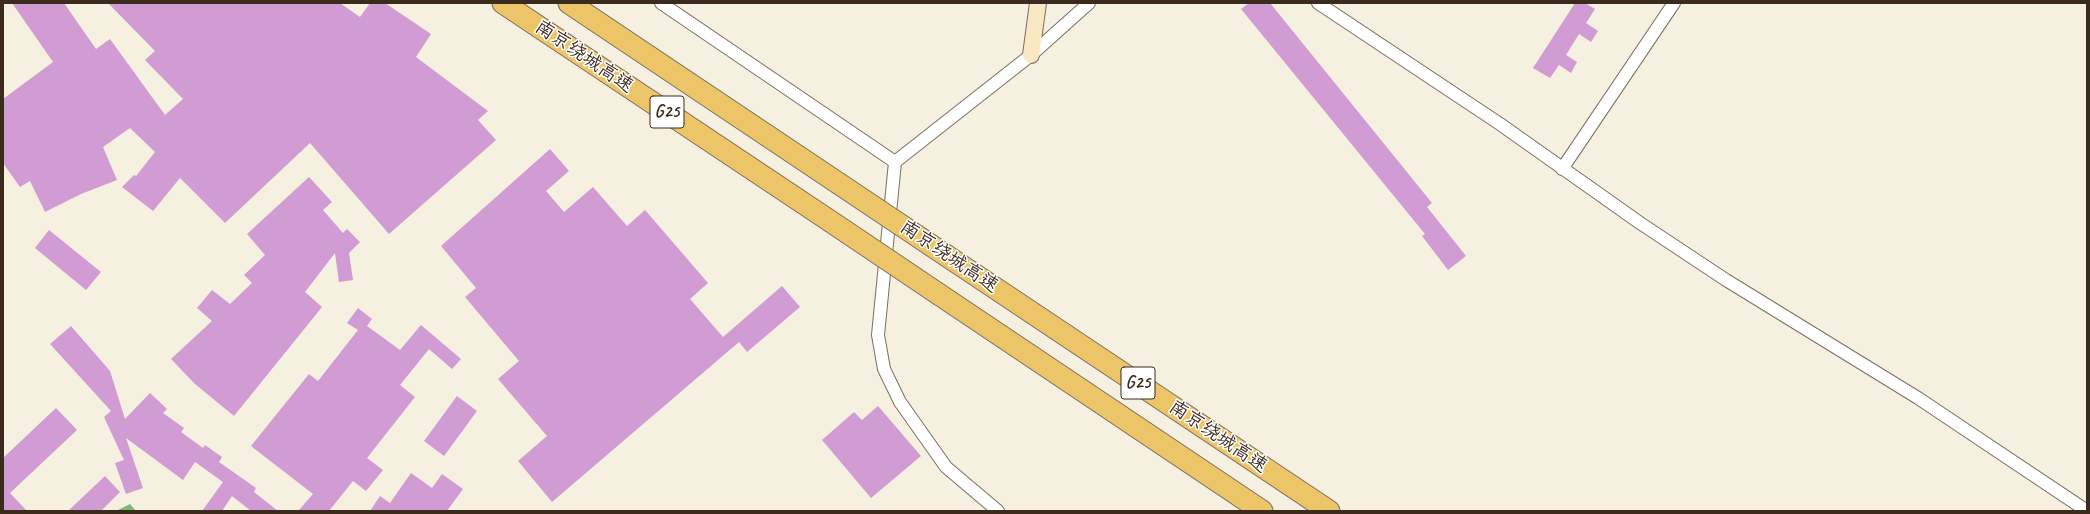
<!DOCTYPE html>
<meta charset="utf-8">
<style>
body{margin:0}
#map{position:relative;width:2090px;height:514px;overflow:hidden;background:#f6f0e0;font-family:Caveat,sans-serif}
canvas{display:block}
.frame{position:absolute;inset:0;border:4px solid #3b2a1e;pointer-events:none}
</style>
<div id="map">
<canvas width="2090" height="514"></canvas>
<div class="frame"></div>
</div>
<script>
const c = document.querySelector('canvas').getContext('2d');
c.lineJoin = 'round';
function fill(path, color) { c.fillStyle = color; c.fill(path, 'evenodd'); }
const shape = rows => new Path2D(rows.map(r => 'M' + r).join(''));
function trace(path, color, width, dash) { c.strokeStyle = color; c.lineWidth = width; c.lineCap = dash ? 'butt' : 'round'; c.setLineDash(dash || []); c.stroke(path); }
function drawText(font, color, halo, rows, align = 'center') {
  c.font = font + ' Caveat,"LXGW WenKai TC",sans-serif'; c.lineWidth = 3; c.setLineDash([]); c.textBaseline = 'middle'; c.strokeStyle = halo; c.fillStyle = color; for (const [text, x, y, turn = 0] of rows) {
    c.save(); c.translate(x, y); c.rotate((+turn || 0) * Math.PI / 180); c.textAlign = isNaN(turn) ? turn : align; if (halo) c.strokeText(text, 0, 0); c.fillText(text, 0, 0); c.restore();
  }
}
const forest = shape([
 [130,504,136,511,116,511]
]);
const building = shape([
 [12,3,64,3,96,49,110,39,165,115,183,99,145,60,155,51,108,3,340,3,360,17,370,3,385,3,431,34,416,57,488,111,478,120,496,140,389,234,310,143,225,223,180,178,153,211,122,187,134,175,136,176,155,152,130,128,103,147,117,180,81,194,45,212,30,181,20,187,3,163,3,99,53,62],
 [1249,3,1270,3,1432,203,1427,207,1466,256,1448,270,1422,236,1425,234,1241,9],
 [1575,3,1585,3,1595,9,1586,23,1598,31,1591,42,1579,34,1566,55,1577,62,1571,73,1559,65,1550,78,1533,68],
 [550,149,569,171,546,191,564,212,593,187,627,226,645,210,708,283,690,299,723,337,782,286,800,307,747,352,739,342,552,502,518,461,547,436,498,379,519,361,465,297,476,288,441,246],
 [309,177,332,202,323,210,343,233,347,229,360,242,349,253,353,280,339,282,335,253,305,292,322,307,234,416,195,384,171,359,212,321,197,308,212,290,230,304,252,283,244,275,265,255,247,234],
 [49,230,101,272,86,290,35,248],
 [358,308,372,319,367,326,400,350,421,325,461,359,452,369,429,349,400,385,415,397,367,458,383,470,366,491,353,481,329,511,298,511,313,494,251,446,309,374,318,381,358,330,347,323],
 [71,326,110,371,125,419,150,393,167,409,163,413,184,428,181,432,203,448,205,445,222,457,219,462,256,488,254,492,278,511,251,511,232,496,222,511,202,511,223,482,195,462,183,480,126,438,143,488,126,494,115,463,124,460,104,417,111,411,50,344],
 [457,396,477,411,444,456,424,441],
 [878,406,921,456,871,498,822,440,854,412,862,420],
 [56,408,77,430,10,493,27,511,3,511,3,458],
 [411,473,432,488,442,474,463,489,447,511,370,511,380,496,390,503],
 [105,476,120,492,101,511,68,511]
]);
const street = shape([
 [661,3,895,162,1031,55,1089,3],
 [1318,3,1500,124,1640,223,1726,280,1918,398,2087,511],
 [895,162,878,335,884,369,900,402,946,467,998,511],
 [1562,169,1674,3]
]);
const secondary = shape([
 [1031,55,1038,3]
]);
const highway = shape([
 [503,3,830,221],
 [569,3,838,183],
 [947,256,1329,511],
 [940,295,1262,511]
]);
const highwayBridge = shape([
 [838,183,947,256],
 [830,221,940,295]
]);
const shields = [
 [667,112,34],
 [1138,383,34]
];
const shieldNames = [
 ["G25",667,112],
 ["G25",1138,383]
];
const streetNames = [
 ["南京绕城高速",584,57,34],
 ["南京绕城高速",949,257,34],
 ["南京绕城高速",1218,437,34]
];
fill(forest, '#7eb978');
fill(building, '#d19bd3');
trace(street, '#7c6f62', 14);
trace(secondary, '#7c6f62', 18);
trace(highway, '#7c6f62', 23);
trace(street, '#fff', 12);
trace(secondary, '#f8e8c3', 16);
trace(highway, '#edc569', 21);
trace(highwayBridge, '#7c6f62', 23, []);
trace(highwayBridge, '#edc569', 21);
for (const [x, y, w] of shields) { const box = new Path2D(); box.roundRect(x - w / 2, y - 16, w, 32, 3); c.fillStyle = '#fff'; c.fill(box); trace(box, '#3b2a1e', 1); }
drawText('bold 18px', '#3b2a1e', null, shieldNames);
drawText('19px', '#3b2a1e', '#fff', streetNames);
</script>
